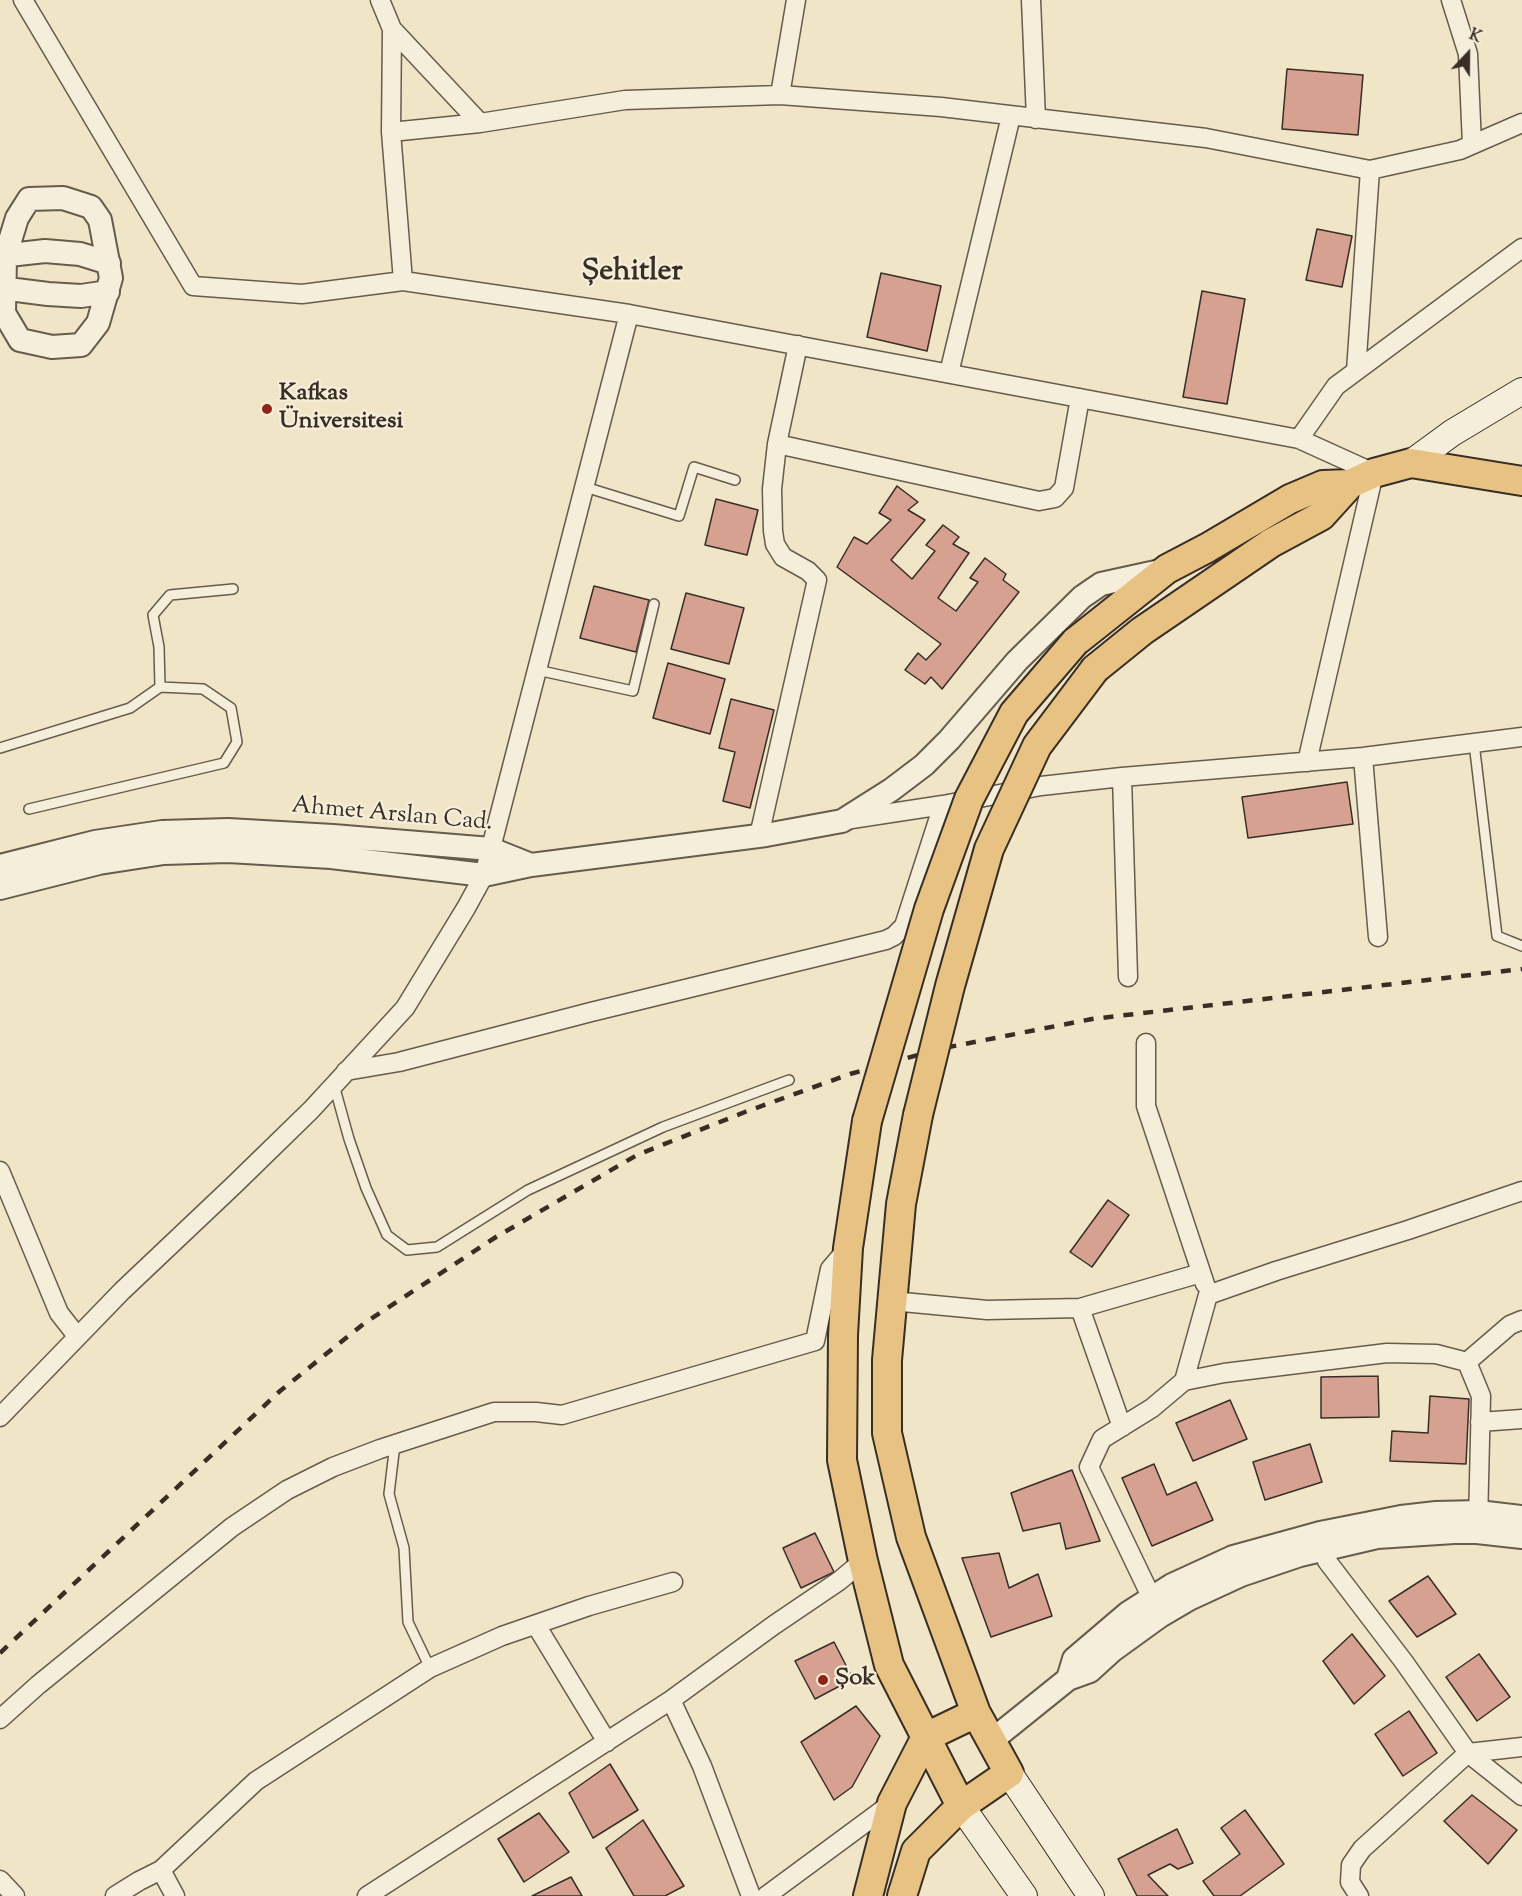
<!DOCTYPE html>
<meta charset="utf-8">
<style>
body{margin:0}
#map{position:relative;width:1522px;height:1896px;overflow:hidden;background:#f0e5c6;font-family:"Sorts Mill Goudy",serif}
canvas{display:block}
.north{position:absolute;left:1438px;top:24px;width:60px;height:60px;-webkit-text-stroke:4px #f5eeda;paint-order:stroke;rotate:22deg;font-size:16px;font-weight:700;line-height:24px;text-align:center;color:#382e25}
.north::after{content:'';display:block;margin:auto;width:21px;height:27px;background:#382e25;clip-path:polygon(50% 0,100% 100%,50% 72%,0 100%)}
</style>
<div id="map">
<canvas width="1522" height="1896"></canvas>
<div class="north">K</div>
</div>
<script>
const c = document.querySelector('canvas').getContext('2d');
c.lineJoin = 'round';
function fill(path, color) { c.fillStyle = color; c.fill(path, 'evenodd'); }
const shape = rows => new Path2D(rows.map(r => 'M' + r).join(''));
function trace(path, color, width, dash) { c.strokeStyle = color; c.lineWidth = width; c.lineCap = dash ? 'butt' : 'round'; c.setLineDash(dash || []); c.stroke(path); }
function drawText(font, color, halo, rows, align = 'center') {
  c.font = font + ' "Sorts Mill Goudy",serif'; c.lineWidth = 4.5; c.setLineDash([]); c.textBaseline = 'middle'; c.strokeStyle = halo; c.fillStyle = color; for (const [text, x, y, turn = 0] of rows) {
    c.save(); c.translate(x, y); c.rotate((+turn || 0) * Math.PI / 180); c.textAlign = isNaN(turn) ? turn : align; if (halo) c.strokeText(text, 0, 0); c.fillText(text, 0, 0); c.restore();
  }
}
const building = shape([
 [1287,69,1363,75,1358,135,1282,129,1287,69],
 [1317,229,1352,236,1342,287,1306,280,1317,229],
 [881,273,941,286,927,351,867,337,881,273],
 [1202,291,1245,299,1227,404,1183,397,1202,291],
 [897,486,918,502,908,510,925,520,891,560,912,579,935,551,926,545,943,525,959,537,953,544,969,553,938,598,956,611,978,582,970,578,985,558,1006,574,1003,580,1019,592,942,689,931,677,925,684,905,670,918,653,926,660,941,644,837,567,854,537,867,544,891,520,879,513,897,486],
 [716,499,758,510,747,555,705,545,716,499],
 [594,586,649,600,636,652,580,638,594,586],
 [686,593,744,608,729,664,671,649,686,593],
 [668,663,725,679,710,734,653,718,668,663],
 [731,699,774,710,750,808,723,801,735,752,719,748,731,699],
 [1347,782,1353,824,1248,838,1242,797,1347,782],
 [1108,1200,1129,1215,1092,1267,1070,1252,1108,1200],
 [1378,1376,1379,1417,1321,1418,1321,1377,1378,1376],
 [1430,1396,1469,1399,1466,1464,1390,1461,1392,1431,1428,1433,1430,1396],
 [1230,1400,1247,1439,1193,1461,1176,1423,1230,1400],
 [1310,1444,1322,1482,1265,1500,1253,1462,1310,1444],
 [1154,1464,1167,1495,1196,1482,1213,1520,1152,1546,1122,1478,1154,1464],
 [1072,1470,1100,1541,1066,1549,1060,1523,1023,1531,1011,1493,1072,1470],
 [815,1533,834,1572,801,1588,783,1548,815,1533],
 [999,1553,1009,1588,1038,1574,1052,1616,991,1637,962,1558,999,1553],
 [1428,1576,1456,1614,1417,1637,1389,1601,1428,1576],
 [1352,1634,1385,1676,1354,1704,1323,1661,1352,1634],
 [834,1642,853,1679,815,1699,795,1661,834,1642],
 [1479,1654,1510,1697,1477,1721,1446,1677,1479,1654],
 [856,1706,880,1736,852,1787,834,1800,801,1742,856,1706],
 [1409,1711,1437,1753,1403,1776,1375,1734,1409,1711],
 [610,1764,638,1810,593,1838,569,1793,610,1764],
 [1472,1795,1517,1830,1488,1864,1444,1821,1472,1795],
 [1245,1810,1284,1864,1240,1896,1214,1896,1203,1881,1240,1854,1221,1828,1245,1810],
 [539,1813,569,1852,524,1882,498,1839,539,1813],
 [643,1820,684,1886,665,1896,634,1896,606,1848,643,1820],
 [1177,1829,1193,1863,1178,1869,1170,1864,1148,1875,1168,1896,1137,1896,1118,1859,1177,1829],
 [571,1877,582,1896,532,1896,571,1877]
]);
const service = shape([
 [585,487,679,516,694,467,735,480],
 [537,670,633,691,654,604],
 [1474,743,1497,936,1522,946],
 [0,748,130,708,160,687,159,647,153,615,170,595,233,589],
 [29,809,224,763,237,742,231,708,203,689,160,687],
 [334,1085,349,1139,366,1188,387,1235,407,1250,437,1247,528,1190,663,1127,789,1080],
 [395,1444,389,1494,404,1548,408,1622,430,1668]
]);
const minor = shape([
 [23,0,193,286,302,294,403,281,629,314,1299,439,1374,473,1307,762],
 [380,0,392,29,391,132],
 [1031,0,1036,119],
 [1451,0,1468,54,1472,145],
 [392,29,480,123],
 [780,95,796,0],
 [403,281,391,132,480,123,625,100,780,95,941,107,1206,138,1370,170,1460,150,1522,123],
 [1356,371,1370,170],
 [949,373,1011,116],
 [1299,439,1336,386,1522,248],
 [777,444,1039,501,1055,498,1064,488,1080,398],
 [1363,757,1378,937],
 [1122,777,1128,977],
 [845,820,943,805,1041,786,1122,777,1363,757,1522,737],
 [759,836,817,580,808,571,783,557,775,544,773,531,772,489,777,444,798,345],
 [1146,1043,1146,1106,1205,1284],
 [346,1071,399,1062,591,1012,886,940,894,936,904,926,943,805],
 [0,1171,59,1313,77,1336],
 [892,1301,987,1310,1080,1308,1201,1273],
 [1080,1308,1122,1427],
 [1467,1362,1510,1325,1522,1320],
 [1184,1381,1224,1373,1387,1353,1436,1354,1467,1362,1481,1396,1478,1524],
 [0,1417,122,1291,234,1185,311,1110,405,1008,466,908,484,875,629,314],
 [1480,1422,1522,1419],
 [1321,1538,1327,1561,1404,1662,1468,1753,1522,1796],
 [1157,1609,1089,1467,1102,1439,1152,1408,1184,1381,1208,1295,1276,1271,1408,1230,1522,1191],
 [536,1625,607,1742],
 [671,1700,702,1766,751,1896],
 [0,1719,38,1685,232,1527,287,1490,333,1467,380,1449,494,1412,536,1412,562,1415,815,1341,830,1269,847,1249],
 [161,1870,175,1896],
 [0,1880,15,1896],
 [115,1896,139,1881,161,1870,256,1781,430,1668,502,1636,589,1606,673,1582],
 [367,1896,671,1700,774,1625,839,1581,863,1561],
 [766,1896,892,1803],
 [1359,1896,1350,1882,1351,1865,1362,1849,1468,1753,1522,1747]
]);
const tertiary = shape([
 [63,198,91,207,100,220,111,278,98,323,81,345,52,347,20,340,4,313,5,257,17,218,29,199,63,198],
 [0,256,45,251,80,254,109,263],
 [0,288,48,294,81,296,108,292],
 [0,866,95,842,162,832,228,830,333,836,491,849,531,865],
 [0,888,99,863,164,853,228,851,331,857,484,875,531,865,766,835,842,821,891,790,924,765,949,740,1017,661,1082,597,1101,584,1165,570],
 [1068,1679,1074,1659,1128,1613,1172,1585,1233,1557,1320,1533,1401,1517,1436,1513,1478,1512,1522,1517],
 [991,1741,1068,1679,1090,1671,1113,1650,1160,1616,1189,1599,1241,1575,1300,1555,1377,1537,1454,1532,1477,1532,1522,1537]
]);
const secondary = shape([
 [1411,463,1452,433,1522,391],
 [1009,1773,1091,1896],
 [961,1806,1024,1896]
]);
const primary = shape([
 [1075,642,1167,569,1207,548,1290,499,1323,485,1350,484,1374,473,1411,463,1522,481],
 [1095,669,1142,631,1271,543,1321,516,1350,484],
 [867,1121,848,1248,843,1335,842,1460,863,1561,889,1665,961,1806],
 [868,1896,892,1803,926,1737,976,1713],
 [902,1896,916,1851,961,1806,1009,1773,976,1713,911,1537,887,1433,887,1360,901,1204,918,1115]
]);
const rail = shape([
 [0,1653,280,1391,366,1322,496,1237,637,1155,745,1112,850,1074,939,1049,1092,1019,1522,969]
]);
const primaryBridge = shape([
 [918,1115,950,986,989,849,1037,746,1095,669],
 [867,1121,929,909,969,799,1014,713,1075,642]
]);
const markers = [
 [267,409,6,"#8f2418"],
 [823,1680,6,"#8f2418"]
];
const poiNames = [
 ["Kafkas",279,395],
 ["Üniversitesi",279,423],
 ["Şok",835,1680]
];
const streetNames = [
 ["Ahmet Arslan Cad.",392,816,5]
];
const districtNames = [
 ["Şehitler",632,274]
];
fill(building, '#d7a192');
trace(building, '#382e25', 1.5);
trace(service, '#665c4d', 12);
trace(minor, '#665c4d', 21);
trace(tertiary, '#665c4d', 26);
trace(secondary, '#382e25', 28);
trace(primary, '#382e25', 32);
trace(service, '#f5eeda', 9);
trace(minor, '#f5eeda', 18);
trace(tertiary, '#f5eeda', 22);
trace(secondary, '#f5eeda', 26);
trace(primary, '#e8c283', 28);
trace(rail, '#382e25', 4.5, [10, 10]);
trace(primaryBridge, '#382e25', 32, []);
trace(primaryBridge, '#e8c283', 28);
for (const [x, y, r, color] of markers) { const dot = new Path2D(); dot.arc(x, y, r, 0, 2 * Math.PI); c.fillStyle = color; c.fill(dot); trace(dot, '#f5eeda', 2); }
drawText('bold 24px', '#382e25', '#f5eeda', poiNames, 'left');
drawText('24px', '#382e25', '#f5eeda', streetNames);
drawText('bold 30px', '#382e25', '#f5eeda', districtNames);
</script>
